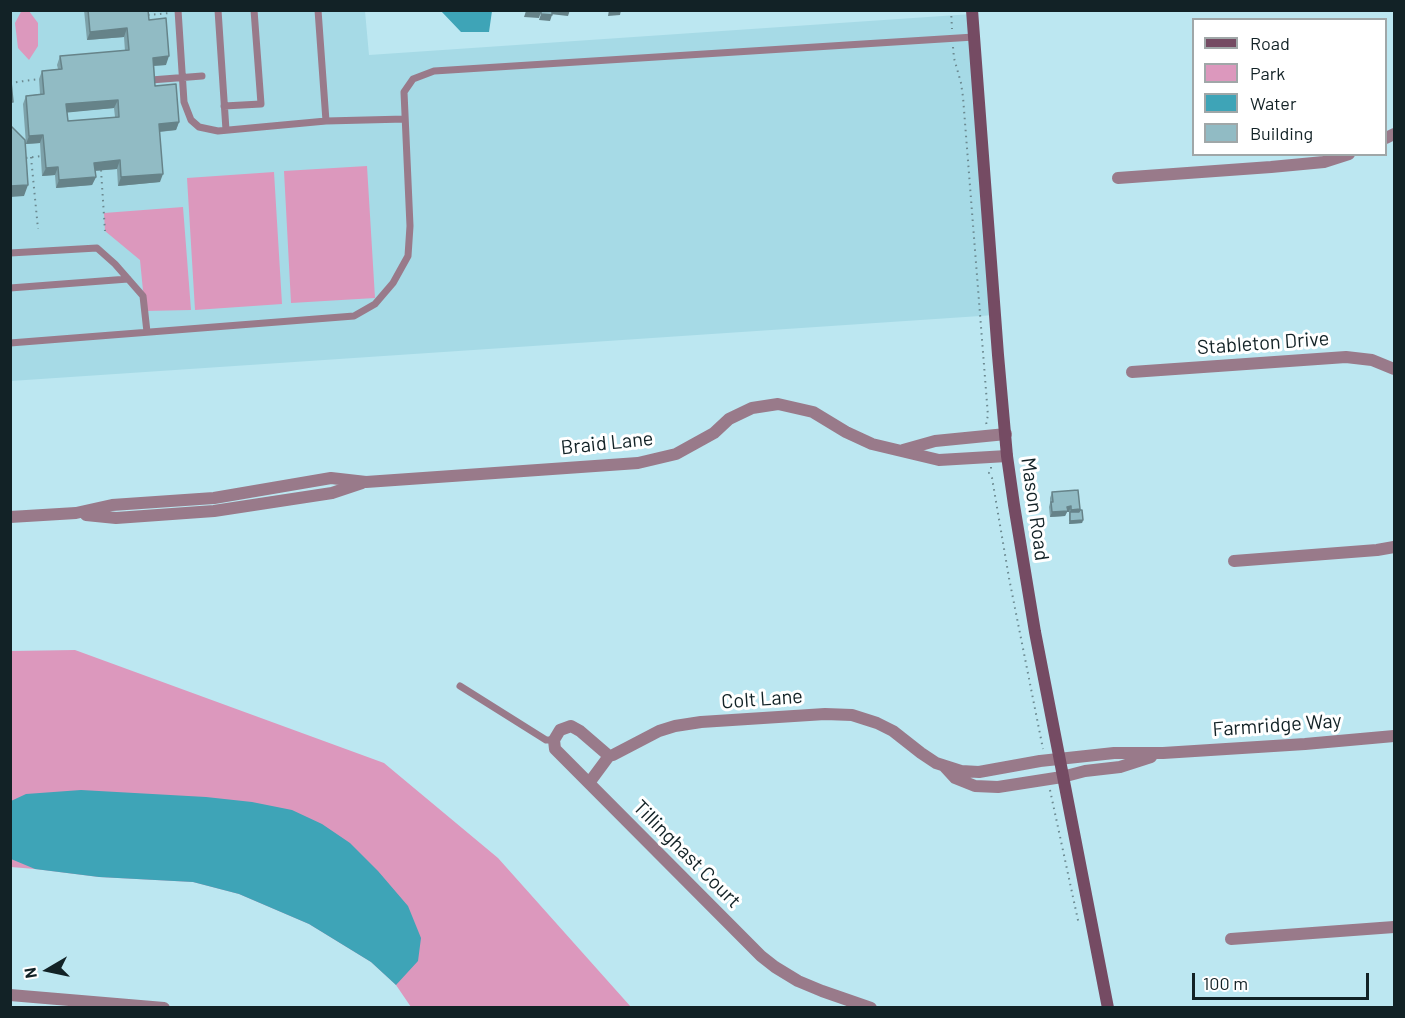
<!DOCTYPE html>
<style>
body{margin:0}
#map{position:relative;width:1405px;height:1018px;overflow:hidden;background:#bce7f1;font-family:Barlow,sans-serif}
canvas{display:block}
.frame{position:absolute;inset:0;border:12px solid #122226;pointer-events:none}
.legend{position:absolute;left:1192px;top:18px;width:195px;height:138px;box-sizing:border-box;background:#fff;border:2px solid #a0a7a8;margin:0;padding:8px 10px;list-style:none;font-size:18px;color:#122226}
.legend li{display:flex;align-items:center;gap:12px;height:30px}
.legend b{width:30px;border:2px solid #a0a7a8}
.north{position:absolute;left:18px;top:940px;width:60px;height:60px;-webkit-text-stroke:4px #fff;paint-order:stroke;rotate:261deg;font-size:16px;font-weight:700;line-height:24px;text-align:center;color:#122226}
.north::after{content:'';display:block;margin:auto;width:21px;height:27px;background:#122226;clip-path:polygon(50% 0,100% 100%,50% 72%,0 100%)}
.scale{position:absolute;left:1192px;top:973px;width:177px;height:27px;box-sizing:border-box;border:3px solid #122226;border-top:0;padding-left:8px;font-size:18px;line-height:21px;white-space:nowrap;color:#122226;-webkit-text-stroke:4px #fff;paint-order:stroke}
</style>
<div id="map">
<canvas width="1405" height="1018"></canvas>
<div class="frame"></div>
<ul class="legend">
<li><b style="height:8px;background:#754b63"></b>Road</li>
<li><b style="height:16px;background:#dc98bd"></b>Park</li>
<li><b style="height:16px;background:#3ea4b7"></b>Water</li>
<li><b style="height:16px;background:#91bbc4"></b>Building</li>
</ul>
<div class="north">N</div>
<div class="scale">100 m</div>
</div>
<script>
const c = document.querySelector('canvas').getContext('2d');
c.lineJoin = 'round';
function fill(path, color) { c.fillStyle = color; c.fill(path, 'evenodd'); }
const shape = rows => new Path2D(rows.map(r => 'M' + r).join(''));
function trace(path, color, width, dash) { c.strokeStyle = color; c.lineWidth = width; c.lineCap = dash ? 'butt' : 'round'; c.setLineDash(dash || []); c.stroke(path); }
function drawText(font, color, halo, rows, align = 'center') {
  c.font = font + ' Barlow,sans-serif'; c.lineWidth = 6; c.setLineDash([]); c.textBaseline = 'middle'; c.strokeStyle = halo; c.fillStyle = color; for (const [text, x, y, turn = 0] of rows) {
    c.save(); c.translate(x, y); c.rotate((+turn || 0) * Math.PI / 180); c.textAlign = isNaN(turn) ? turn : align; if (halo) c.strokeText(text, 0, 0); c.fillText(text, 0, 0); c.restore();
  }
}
const built = shape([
 [11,11,365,11,369,55,972,14,995,315,11,381]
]);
const green = shape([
 [22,10,29,11,38,23,38,46,29,60,18,48,15,23],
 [367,166,375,298,291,303,284,171],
 [274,172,282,304,195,310,187,178],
 [183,207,191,310,145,311,140,260,105,231,104,213],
 [75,650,384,763,498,858,631,1007,411,1007,396,985,371,962,309,924,239,894,193,882,99,877,35,869,11,867,10,651]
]);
const water = shape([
 [441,11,492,11,489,32,461,32],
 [81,790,206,797,252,802,292,810,322,824,350,843,378,871,408,906,421,938,418,961,396,985,371,962,309,924,239,894,193,882,99,877,35,869,11,859,11,801,26,794]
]);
const path = shape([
 [951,10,952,29],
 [148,15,170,13],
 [953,47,954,58,961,83,963,97,988,416,986,422,987,426],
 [10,83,39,79],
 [31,157,38,229],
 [26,158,41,156],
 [101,170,105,231],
 [991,467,991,471,989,473,992,478,1009,578,1043,749],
 [1050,790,1079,925]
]);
const lane = shape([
 [178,10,184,102,191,120,199,127,218,131,326,121,405,119],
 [218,10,226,130],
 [318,10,326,121],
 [151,80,202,76],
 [224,106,261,104,254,10],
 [10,253,97,248,115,264,143,296,147,332],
 [10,288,128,279],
 [10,343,354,316,375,304,393,283,408,256,410,226,404,92,413,79,434,71,974,37],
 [460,686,546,740,554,740]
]);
const street = shape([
 [1386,138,1394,134],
 [1118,178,1271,167,1324,162,1349,154],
 [1132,372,1346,357,1372,360,1394,369],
 [903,450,935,441,1006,434],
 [86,515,116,518,214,511,332,493,362,483],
 [10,517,76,513,112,505,214,498,331,478,366,482,638,463,676,454,714,433,729,419,752,408,778,404,813,412,846,432,872,444,939,460,1007,456],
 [1234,561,1377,550,1394,547],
 [609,756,580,731,571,726,560,730,554,740,555,749,761,956,775,967,798,981,822,991,871,1008],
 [944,766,955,778,975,786,998,787,1062,777,1085,771,1120,767,1151,757],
 [589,783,609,756,613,755,659,731,675,726,701,722,825,714,852,715,877,723,893,731,921,753,936,763,961,771,979,772,1040,761,1114,753,1163,753,1305,744,1394,736],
 [1231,939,1394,927],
 [10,995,164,1008]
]);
const secondary = shape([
 [972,10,998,355,1007,456,1014,505,1035,632,1108,1008]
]);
const wall = shape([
 [84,10,148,10,149,20,166,65,154,66,155,86,179,122,176,130,160,132,160,182,118,186,117,169,95,171,96,177,92,185,56,188,55,175,42,176,40,143,26,144,23,104,26,96,40,94,39,79,42,71,58,69,57,65,60,56,125,51,124,37,87,40],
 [114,108,115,117,68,121,67,112],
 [1052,492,1080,509,1083,520,1082,523,1069,524,1069,512,1067,512,1065,516,1050,517,1049,507,1050,503,1050,498]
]);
const shadedWall = shape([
 [551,10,570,10,568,16,550,14],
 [609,10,621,10,620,15,608,16],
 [526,11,541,12,539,18,524,17],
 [541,14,552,15,550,21,539,20],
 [127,28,124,37,87,40,90,32],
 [169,56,166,65,150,66,153,58],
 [118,100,114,108,63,113,66,104],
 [179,122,176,130,156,132,159,124],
 [43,135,40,143,26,144,29,136],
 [120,160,117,169,91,171,94,163],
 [58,167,55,175,42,176,46,168],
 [163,174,160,182,118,186,121,177],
 [96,177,92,185,56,188,59,180],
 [28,185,24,196,10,197,10,186],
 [1071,506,1069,512,1067,512,1065,516,1050,517,1052,512],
 [1080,509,1078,514,1070,512,1071,510],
 [1083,520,1082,523,1069,524,1070,521]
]);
const building = shape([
 [88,10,148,10,149,20,166,18,169,56,153,58,155,86,176,84,179,122,159,124,163,174,121,177,120,160,94,163,96,177,59,180,58,167,46,168,43,135,29,136,26,96,44,94,42,71,62,69,60,56,129,50,127,28,90,32,88,10],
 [118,100,119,117,68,121,66,104,118,100],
 [526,10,552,10,552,15,541,14,541,12,526,11,526,10],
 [10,71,13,102,10,102,10,71],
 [10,125,25,140,28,185,10,186,10,125],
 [1078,490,1080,509,1071,510,1071,506,1067,507,1068,511,1052,512,1051,502,1053,502,1052,492,1078,490],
 [1080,510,1082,510,1083,520,1070,521,1070,512,1079,512,1080,510]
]);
const streetNames = [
 ["Stableton Drive",1263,343,-4],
 ["Braid Lane",607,443,-6],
 ["Mason Road",1035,509,82],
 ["Colt Lane",762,699,-4],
 ["Farmridge Way",1277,725,-4],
 ["Tillinghast Court",687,854,45]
];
fill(built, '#a6dae6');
fill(green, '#dc98bd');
fill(water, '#3ea4b7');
trace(path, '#6b8990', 2, [1.5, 4.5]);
trace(lane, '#997a8a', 7);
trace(street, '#997a8a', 12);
trace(secondary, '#754b63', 12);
fill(wall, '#7da1a9');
fill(shadedWall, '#668389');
fill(building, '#91bbc4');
trace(building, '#668389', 1.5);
drawText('20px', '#122226', '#fff', streetNames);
</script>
